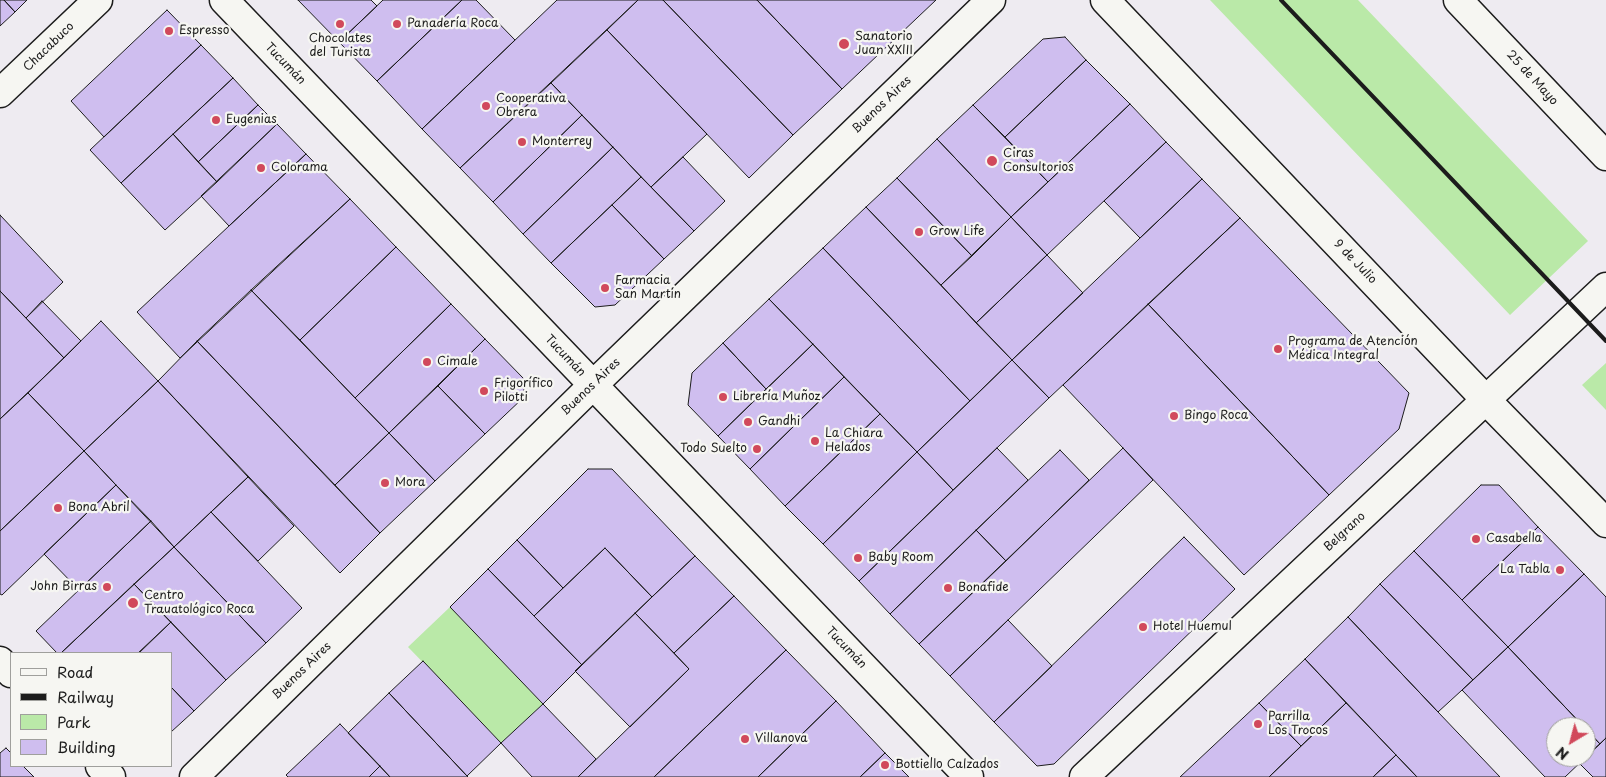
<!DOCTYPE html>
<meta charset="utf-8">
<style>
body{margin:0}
#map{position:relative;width:1606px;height:777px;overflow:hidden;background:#eeebf1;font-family:"Playpen Sans",sans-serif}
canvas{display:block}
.legend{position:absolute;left:10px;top:652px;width:162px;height:115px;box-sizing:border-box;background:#f6f6f2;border:1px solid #9f9f9c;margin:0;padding:6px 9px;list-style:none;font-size:15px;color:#1c1c1c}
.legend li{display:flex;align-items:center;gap:10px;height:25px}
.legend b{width:25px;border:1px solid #9f9f9c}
.north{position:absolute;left:1546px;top:717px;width:50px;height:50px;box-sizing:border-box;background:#f6f6f2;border:1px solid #9f9f9c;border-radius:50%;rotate:217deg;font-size:14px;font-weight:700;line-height:20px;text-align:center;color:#1c1c1c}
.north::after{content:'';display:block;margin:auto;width:18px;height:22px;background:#d1495b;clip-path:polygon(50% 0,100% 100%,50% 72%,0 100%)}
</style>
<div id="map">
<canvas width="1606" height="777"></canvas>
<ul class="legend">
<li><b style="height:6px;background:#f6f6f2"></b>Road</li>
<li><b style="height:6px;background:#1c1c1c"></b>Railway</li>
<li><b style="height:14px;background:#bae9a8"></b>Park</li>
<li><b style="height:14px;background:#cfbeef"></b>Building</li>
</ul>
<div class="north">N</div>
</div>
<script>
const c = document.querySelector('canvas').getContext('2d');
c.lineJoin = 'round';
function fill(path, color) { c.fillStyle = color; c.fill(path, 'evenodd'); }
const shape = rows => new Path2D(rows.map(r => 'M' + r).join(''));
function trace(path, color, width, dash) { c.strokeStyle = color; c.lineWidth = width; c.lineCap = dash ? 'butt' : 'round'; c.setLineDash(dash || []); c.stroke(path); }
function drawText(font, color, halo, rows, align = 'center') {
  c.font = font + ' "Playpen Sans",sans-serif'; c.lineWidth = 4.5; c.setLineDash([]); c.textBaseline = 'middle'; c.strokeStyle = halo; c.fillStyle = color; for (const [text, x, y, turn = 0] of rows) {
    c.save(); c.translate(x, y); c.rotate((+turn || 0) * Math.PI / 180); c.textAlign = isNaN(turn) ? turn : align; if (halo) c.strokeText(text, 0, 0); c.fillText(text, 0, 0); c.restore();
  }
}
const green = shape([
 [1210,0,1358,0,1588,241,1510,315],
 [1606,363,1606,410,1582,385],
 [450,607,543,704,501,743,408,647]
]);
const building = shape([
 [0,0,4,0,15,12,0,26,0,0],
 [4,0,27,0,15,12,4,0],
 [298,0,371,0,377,6,339,42,298,0],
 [383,0,462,0,377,81,339,42,383,0],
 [462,0,476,0,515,40,422,129,377,81,462,0],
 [557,0,638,0,460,168,422,129,557,0],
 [638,0,663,0,793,135,749,178,607,30,638,0],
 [663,0,757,0,842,89,793,135,663,0],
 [757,0,936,0,842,89,757,0],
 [167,10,201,45,104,137,71,101,167,10],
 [607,30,707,134,651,187,551,83,607,30],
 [1065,37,1086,60,1005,137,973,105,1043,39,1065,37],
 [201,45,233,78,121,183,90,150,201,45],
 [1086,60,1130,104,1048,182,1005,137,1086,60],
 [233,78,258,105,198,162,173,134,233,78],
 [551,83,582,115,493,202,460,168,551,83],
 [1130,104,1166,142,1047,255,1011,217,1130,104],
 [258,105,277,124,217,182,198,162,258,105],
 [973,105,1048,182,1011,217,937,139,973,105],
 [582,115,613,147,523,234,493,202,582,115],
 [277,124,306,154,229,226,201,196,277,124],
 [173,134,217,182,165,230,121,183,173,134],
 [937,139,1011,217,972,256,897,178,937,139],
 [1166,142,1202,179,1140,238,1104,201,1166,142],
 [613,147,641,177,551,263,523,234,613,147],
 [306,154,350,199,180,358,137,312,306,154],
 [683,157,725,201,694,231,651,187,683,157],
 [641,177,694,231,664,259,612,205,641,177],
 [897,178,972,256,941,285,866,207,897,178],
 [1202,179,1240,218,1049,398,1012,360,1202,179],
 [350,199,396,247,300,340,251,290,350,199],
 [612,205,664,259,615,305,595,307,551,263,612,205],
 [866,207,1012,360,970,401,823,248,866,207],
 [0,215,63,282,26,318,0,291,0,215],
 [1011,217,1047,255,976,323,941,285,1011,217],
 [1240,218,1409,393,1399,429,1329,495,1148,304,1240,218],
 [396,247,451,304,355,398,300,340,396,247],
 [823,248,970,401,917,452,769,299,823,248],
 [1047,255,1083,293,1012,360,976,323,1047,255],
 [251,290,389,433,335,485,197,341,251,290],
 [0,291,64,358,0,419,0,291],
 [769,299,813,344,766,389,723,343,769,299],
 [42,301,81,341,64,358,26,318,42,301],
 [451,304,485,339,389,433,355,398,451,304],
 [1148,304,1329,495,1244,575,1063,385,1148,304],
 [101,321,158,381,84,451,28,393,101,321],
 [485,339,524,379,524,397,485,434,438,386,485,339],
 [197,341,380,533,340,573,158,381,197,341],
 [723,343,766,389,718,436,688,405,692,373,723,343],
 [813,344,844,377,750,469,718,436,813,344],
 [1012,360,1049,398,953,490,917,452,1012,360],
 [844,377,880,414,785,506,750,469,844,377],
 [158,381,248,477,174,547,84,451,158,381],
 [438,386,485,434,435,481,389,433,438,386],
 [28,393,84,451,0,531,0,419,28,393],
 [880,414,917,452,823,544,785,506,880,414],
 [389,433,435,481,380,533,335,485,389,433],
 [997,448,1028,480,890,614,859,581,997,448],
 [1123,448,1153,480,950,676,919,644,1123,448],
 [1060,450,1089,480,1006,561,976,530,1060,450],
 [84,451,116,485,2,595,0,594,0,531,84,451],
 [917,452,953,490,859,581,823,544,917,452],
 [588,469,612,469,695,556,652,597,605,548,563,588,517,540,588,469],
 [248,477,294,526,258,561,211,512,248,477],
 [116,485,151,521,79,590,44,554,116,485],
 [1481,485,1499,485,1538,527,1462,600,1414,551,1481,485],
 [211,512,302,608,266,643,174,547,211,512],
 [151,521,174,547,61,653,57,653,36,631,151,521],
 [1538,527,1584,574,1508,647,1462,600,1538,527],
 [976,530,1006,561,919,644,890,614,976,530],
 [1184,537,1235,589,1054,764,1037,766,994,722,1184,537],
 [517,540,563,588,534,616,488,569,517,540],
 [174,547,266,643,226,680,134,584,174,547],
 [605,548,652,597,582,665,534,616,605,548],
 [1414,551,1508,647,1473,680,1380,584,1414,551],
 [695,556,734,596,674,653,635,613,695,556],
 [488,569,582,665,543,704,450,607,488,569],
 [1584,574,1606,597,1606,738,1600,744,1586,729,1586,727,1584,727,1508,647,1584,574],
 [134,584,171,622,138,653,61,653,134,584],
 [1380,584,1473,680,1438,712,1348,617,1380,584],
 [734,596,786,650,654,777,578,777,689,669,674,653,734,596],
 [635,613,689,669,630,727,575,671,635,613],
 [1348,617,1438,712,1500,777,1417,777,1396,755,1305,659,1348,617],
 [1008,620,1052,666,994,722,950,676,1008,620],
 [171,622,226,680,194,711,171,687,171,653,139,653,171,622],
 [1508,647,1584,727,1556,727,1556,757,1586,757,1565,777,1545,777,1462,690,1508,647],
 [786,650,836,701,758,777,654,777,786,650],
 [1305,659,1346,703,1301,746,1259,703,1305,659],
 [423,661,501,743,467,776,389,693,423,661],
 [171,687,194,711,171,732,171,687],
 [389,693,467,776,468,777,390,777,348,733,389,693],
 [836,701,885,753,860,777,758,777,836,701],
 [1259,703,1301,746,1269,777,1180,777,1259,703],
 [1346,703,1396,755,1373,777,1269,777,1346,703],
 [543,704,596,759,578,777,532,777,501,743,543,704],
 [340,724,380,766,369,777,288,777,286,775,340,724],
 [1586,729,1600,744,1586,757,1586,729],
 [1606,738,1606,777,1593,777,1579,763,1606,738],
 [6,748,11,753,11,766,23,766,34,777,0,777,0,753,6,748],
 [885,753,909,777,860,777,885,753],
 [1396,755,1417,777,1373,777,1396,755],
 [380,766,390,777,369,777,380,766]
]);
const street = shape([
 [224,0,969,777],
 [0,93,98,0],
 [0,661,11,673],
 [100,766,111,777],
 [194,777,593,385,991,0],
 [1084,777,1606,287]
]);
const secondary = shape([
 [1105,0,1486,400,1606,523],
 [1458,0,1606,156]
]);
const rail = shape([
 [1281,0,1606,341]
]);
const markers = [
 [340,24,5,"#d1495b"],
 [397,24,5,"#d1495b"],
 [169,31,5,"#d1495b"],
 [844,44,6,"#d1495b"],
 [486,106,5,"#d1495b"],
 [216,120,5,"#d1495b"],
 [522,142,5,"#d1495b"],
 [992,161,6,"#d1495b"],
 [261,168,5,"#d1495b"],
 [919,232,5,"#d1495b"],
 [605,288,5,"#d1495b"],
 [1278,349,5,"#d1495b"],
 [427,362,5,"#d1495b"],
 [484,391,5,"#d1495b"],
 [723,397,5,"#d1495b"],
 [1174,416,5,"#d1495b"],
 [748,422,5,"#d1495b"],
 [815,441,5,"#d1495b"],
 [757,449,5,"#d1495b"],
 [385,483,5,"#d1495b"],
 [58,508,5,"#d1495b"],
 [1476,539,5,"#d1495b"],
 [858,558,5,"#d1495b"],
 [1560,570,5,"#d1495b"],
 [107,587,5,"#d1495b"],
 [948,588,5,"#d1495b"],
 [133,603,6,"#d1495b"],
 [1143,627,5,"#d1495b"],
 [1258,724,5,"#d1495b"],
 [745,739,5,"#d1495b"],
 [885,765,5,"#d1495b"]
];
const poiNames = [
 ["Panadería Roca",407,24],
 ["Espresso",179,31],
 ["Sanatorio",855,37],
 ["Juan XXIII",855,51],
 ["Chocolates",340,39,"center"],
 ["del Turista",340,53,"center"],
 ["Cooperativa",496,99],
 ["Obrera",496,113],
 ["Eugenias",226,120],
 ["Monterrey",532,142],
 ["Ciras",1003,154],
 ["Consultorios",1003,168],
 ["Colorama",271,168],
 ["Grow Life",929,232],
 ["Farmacia",615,281],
 ["San Martín",615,295],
 ["Programa de Atención",1288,342],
 ["Médica Integral",1288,356],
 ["Cimale",437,362],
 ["Frigorífico",494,384],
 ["Pilotti",494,398],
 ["Librería Muñoz",733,397],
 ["Bingo Roca",1184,416],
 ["Gandhi",758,422],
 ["La Chiara",825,434],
 ["Helados",825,448],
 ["Todo Suelto",747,449,"right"],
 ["Mora",395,483],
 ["Bona Abril",68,508],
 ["Casabella",1486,539],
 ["Baby Room",868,558],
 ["La Tabla",1550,570,"right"],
 ["John Birras",97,587,"right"],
 ["Bonafide",958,588],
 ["Centro",144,596],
 ["Trauatológico Roca",144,610],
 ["Hotel Huemul",1153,627],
 ["Parrilla",1268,717],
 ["Los Trocos",1268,731],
 ["Villanova",755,739],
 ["Bottiello Calzados",895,765]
];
const streetNames = [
 ["Chacabuco",49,47,-44],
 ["Tucumán",285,64,46],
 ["25 de Mayo",1532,78,47],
 ["Buenos Aires",882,105,-44],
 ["9 de Julio",1355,262,46],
 ["Tucumán",565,356,46],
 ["Buenos Aires",591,387,-44],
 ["Belgrano",1345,532,-43],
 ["Tucumán",846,648,46],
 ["Buenos Aires",302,671,-44]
];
fill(green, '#bae9a8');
fill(building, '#cfbeef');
trace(building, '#1c1c1c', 1);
trace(street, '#1c1c1c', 31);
trace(secondary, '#1c1c1c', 31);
trace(street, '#f6f6f2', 28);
trace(secondary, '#f6f6f2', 28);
trace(rail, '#1c1c1c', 4);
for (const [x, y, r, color] of markers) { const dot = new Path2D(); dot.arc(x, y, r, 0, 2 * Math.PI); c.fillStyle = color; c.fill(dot); trace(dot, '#f6f6f2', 2); }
drawText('12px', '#1c1c1c', '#f6f6f2', poiNames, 'left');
drawText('12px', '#1c1c1c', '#f6f6f2', streetNames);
</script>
